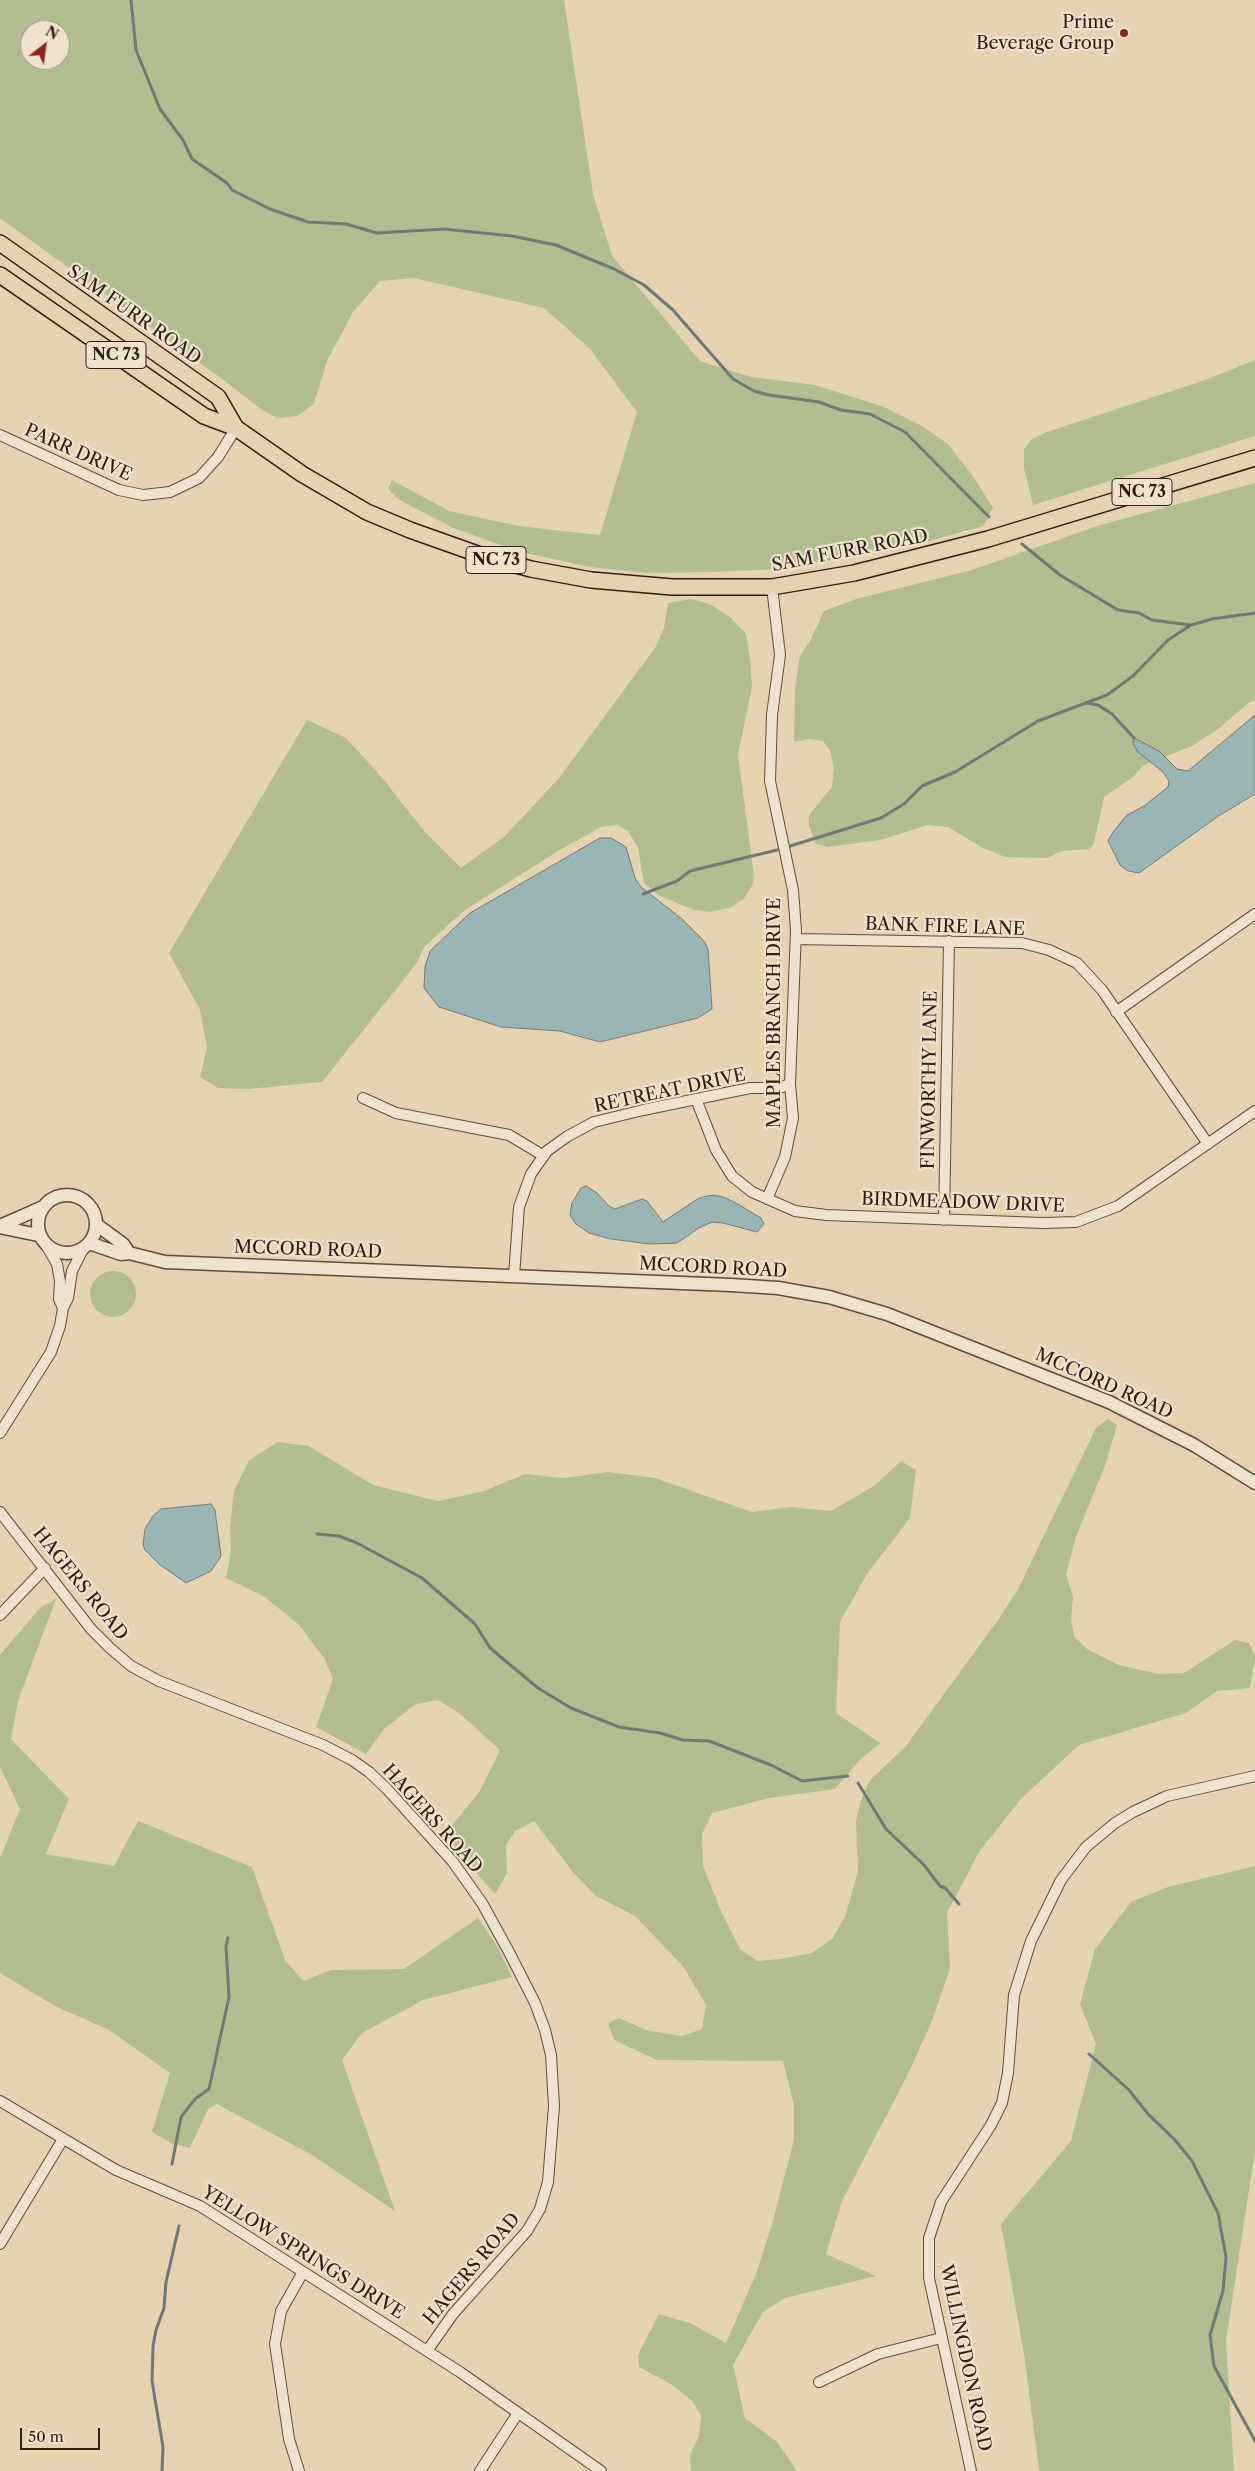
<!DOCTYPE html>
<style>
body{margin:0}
#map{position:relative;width:1255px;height:2471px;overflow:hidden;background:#e5d3b0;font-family:"Libre Caslon Text",serif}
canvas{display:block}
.north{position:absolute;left:20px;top:20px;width:50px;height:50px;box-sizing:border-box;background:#eee2cc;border:1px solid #a29381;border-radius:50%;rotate:30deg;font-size:14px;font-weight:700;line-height:20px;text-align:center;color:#311d11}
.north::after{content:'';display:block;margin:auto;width:18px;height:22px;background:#8f2418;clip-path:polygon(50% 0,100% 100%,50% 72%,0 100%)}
.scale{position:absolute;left:20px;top:2428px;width:80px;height:22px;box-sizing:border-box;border:2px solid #311d11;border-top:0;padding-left:6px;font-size:15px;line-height:18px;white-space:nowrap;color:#311d11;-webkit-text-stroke:4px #eee2cc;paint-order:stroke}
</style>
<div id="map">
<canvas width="1255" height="2471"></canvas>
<div class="north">N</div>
<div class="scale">50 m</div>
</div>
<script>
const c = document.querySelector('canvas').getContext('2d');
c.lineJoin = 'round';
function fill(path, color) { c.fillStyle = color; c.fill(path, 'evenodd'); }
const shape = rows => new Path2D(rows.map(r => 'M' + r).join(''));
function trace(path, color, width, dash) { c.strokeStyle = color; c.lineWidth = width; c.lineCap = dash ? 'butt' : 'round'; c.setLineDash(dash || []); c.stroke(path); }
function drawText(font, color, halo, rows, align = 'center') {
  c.font = font + ' "Libre Caslon Text",serif'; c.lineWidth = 4.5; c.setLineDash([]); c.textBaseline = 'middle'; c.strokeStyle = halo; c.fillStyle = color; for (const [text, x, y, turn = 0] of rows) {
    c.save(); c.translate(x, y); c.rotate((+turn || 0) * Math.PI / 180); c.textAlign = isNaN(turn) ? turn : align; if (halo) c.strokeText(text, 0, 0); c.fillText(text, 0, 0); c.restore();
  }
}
const green = shape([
 [0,0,564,0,593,194,612,256,700,361,751,377,815,385,884,407,922,426,948,444,975,479,993,508,983,526,929,541,785,569,710,572,646,573,590,567,521,552,453,528,398,499,388,489,392,480,449,511,519,526,600,535,637,412,590,349,544,308,414,278,380,281,353,312,327,361,314,404,297,416,277,418,262,410,229,384,0,218],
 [30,30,60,30,60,60,30,60],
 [1255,360,1255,436,1033,505,1024,468,1024,449,1032,439,1047,432,1205,380],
 [1255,483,1255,701,1250,702,1218,729,1192,746,1144,765,1133,777,1104,797,1094,843,1089,849,1062,851,1047,858,1005,857,983,848,948,827,928,825,880,840,828,847,816,844,809,826,809,815,832,787,834,768,830,750,823,741,810,739,794,742,795,688,800,656,810,641,824,611,856,599,972,570,1097,526],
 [691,599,710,604,730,617,746,634,750,659,752,687,738,755,754,876,752,886,743,900,729,908,710,912,694,910,660,896,644,883,638,848,628,831,617,825,601,827,558,851,465,910,425,946,416,964,322,1082,248,1089,218,1088,200,1077,207,1047,200,1010,169,953,307,720,346,738,379,774,425,832,461,868,505,836,559,778,655,648,664,628,668,603],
 '90 1294a23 23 0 1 1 46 0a23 23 0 1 1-46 0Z',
 [1108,1419,1117,1425,1106,1463,1076,1537,1066,1574,1073,1597,1071,1620,1074,1636,1087,1649,1119,1665,1159,1674,1184,1673,1235,1640,1249,1643,1255,1657,1250,1688,1217,1691,1186,1713,1079,1745,1021,1799,979,1852,947,1913,950,1968,932,2021,908,2074,842,2201,826,2254,876,2276,785,2298,763,2312,733,2365,745,2418,777,2442,797,2471,691,2471,690,2455,699,2436,701,2415,692,2401,671,2384,639,2367,638,2355,659,2314,690,2323,726,2343,756,2274,773,2221,794,2140,794,2106,783,2061,657,2060,614,2040,608,2023,619,2018,646,2030,682,2036,702,2029,706,2005,683,1966,635,1916,596,1896,573,1872,534,1821,515,1831,506,1846,507,1873,495,1894,443,1836,480,1791,500,1750,459,1713,438,1700,416,1704,384,1729,366,1754,316,1727,333,1679,324,1658,299,1625,265,1597,226,1578,231,1552,230,1527,234,1491,249,1460,278,1442,309,1446,373,1485,438,1501,484,1491,525,1474,564,1478,608,1472,655,1478,752,1512,790,1507,831,1511,874,1486,901,1461,916,1470,910,1518,867,1574,840,1622,836,1713,880,1743,860,1760,835,1789,769,1798,712,1813,702,1834,703,1866,721,1911,740,1949,757,1961,780,1959,812,1953,833,1938,846,1914,858,1871,856,1821,860,1803,870,1780,906,1746,998,1620,1017,1591,1096,1428],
 [56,1599,18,1701,11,1739,69,1799,46,1854,114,1866,138,1821,252,1867,285,1960,303,1981,331,1970,404,1969,478,1918,497,1946,512,1977,423,2000,362,2033,342,2060,395,2211,312,2155,217,2104,208,2109,190,2148,171,2143,152,2132,170,2073,109,2030,55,2006,0,1973,0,1858,20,1809,0,1767,0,1655,40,1608],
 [1255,1866,1255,2150,1226,2341,1234,2471,1039,2471,1025,2360,1001,2224,1071,2141,1096,2044,1080,2004,1095,1949,1131,1902,1168,1887]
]);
const water = shape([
 [1255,715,1255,794,1217,817,1139,873,1128,871,1120,865,1108,841,1113,832,1127,815,1144,806,1168,787,1169,781,1163,772,1138,752,1133,744,1134,738,1159,751,1177,769,1188,771,1255,715],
 [600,838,611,838,626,847,635,878,641,887,682,919,704,941,708,949,712,1009,698,1018,600,1042,560,1031,501,1027,439,1007,424,988,425,967,430,951,470,913,600,838],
 [586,1186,597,1193,609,1206,615,1209,642,1199,647,1201,663,1222,699,1198,713,1195,723,1197,736,1203,761,1218,764,1224,757,1232,723,1223,712,1222,699,1228,677,1243,650,1244,611,1239,589,1233,576,1224,570,1215,572,1203,581,1188,586,1186],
 [211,1504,215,1510,221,1556,211,1571,186,1583,159,1564,145,1550,143,1545,145,1529,153,1516,161,1509,211,1504]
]);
const stream = shape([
 [131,0,136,50,160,109,183,140,192,159,227,183,232,190,270,209,308,222,346,224,377,233,444,229,512,236,556,245,614,269,644,285,673,310,733,379,754,391,769,395,819,402,841,410,870,414,905,432,989,517],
 [1022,544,1060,575,1118,610,1139,613,1152,620,1190,625],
 [1086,703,1098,705,1112,714,1134,738],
 [790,846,881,818,904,804,922,786,955,772,1038,721,1107,695,1133,676,1168,640,1191,625,1212,619,1255,613],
 [643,894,677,881,690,871,777,850],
 [317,1534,339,1536,357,1543,422,1578,475,1624,490,1648,538,1688,571,1708,619,1727,660,1733,683,1740,709,1741,771,1765,802,1781,848,1776],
 [858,1783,886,1829,924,1865,940,1886,945,1888,959,1904],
 [1089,2054,1129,2090,1148,2114,1174,2139,1192,2161,1218,2213,1226,2257,1223,2291,1210,2335,1214,2366,1255,2441],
 [172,2164,181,2117,195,2099,209,2089,229,1997,226,1946,228,1938],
 [162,2471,163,2447,152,2381,153,2346,156,2330,164,2308,166,2282,179,2226]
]);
const minor = shape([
 [0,435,119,490,143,495,170,492,199,478,218,457,236,428],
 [796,939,1022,943,1049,950,1077,963,1102,990,1208,1144],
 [1116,1012,1255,914],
 [363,1098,396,1113,509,1135,544,1156],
 [696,1099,716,1150,732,1176,752,1192,795,1211,826,1215,1043,1223,1076,1222,1118,1206,1255,1111],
 [767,1199,785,1157,793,1118,790,1084,796,930,793,890,770,781,772,715,780,655,772,587],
 [944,1220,949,941],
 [46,1245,57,1264,60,1281,59,1299,63,1308],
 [514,1276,519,1207,531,1174,547,1151,568,1136,594,1122,643,1110,750,1088,779,1088,790,1084],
 [0,1433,51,1352,60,1326,63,1308,68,1298,72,1271,83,1249],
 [0,1512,91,1629,110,1648,131,1666,159,1681,323,1745,352,1760,369,1772,387,1789,453,1862,482,1903,509,1952,535,2003,545,2030,551,2055,554,2106,548,2182,540,2209,527,2231,453,2314,427,2351],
 [0,1615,45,1568],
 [0,2101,116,2170,200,2206,460,2372,601,2471],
 [0,2244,63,2139],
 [819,2382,878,2354,941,2338],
 [299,2471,289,2439,275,2344,281,2311,303,2272],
 [480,2471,518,2413],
 [971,2471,929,2278,929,2238,941,2202,991,2125,1002,2103,1008,2073,1014,1995,1031,1941,1061,1880,1086,1847,1115,1823,1133,1812,1167,1796,1255,1776]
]);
const tertiary = shape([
 '38 1224a29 29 0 1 1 58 0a29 29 0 1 1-58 0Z',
 [97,1225,123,1244,129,1253],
 [0,1226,43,1207],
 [0,1227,38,1235],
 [89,1243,121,1254,129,1253,165,1262,731,1285,778,1288,829,1297,887,1314,1109,1402,1194,1445,1255,1483]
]);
const primary = shape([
 [0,243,218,397,236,428],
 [0,275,204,416,236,428,302,474,367,512,410,530,486,557,531,569,591,580,672,587,772,587,854,573,988,539,1255,458]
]);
const markers = [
 [1124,33,5,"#8f2418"]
];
const shields = [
 [116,355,60],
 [1142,492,60],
 [496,560,60]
];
const shieldNames = [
 ["NC 73",116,355],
 ["NC 73",1142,492],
 ["NC 73",496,560]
];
const poiNames = [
 ["Prime",1114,23],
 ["Beverage Group",1114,44]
];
const streetNames = [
 ["SAM FURR ROAD",134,315,35],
 ["PARR DRIVE",78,453,24],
 ["SAM FURR ROAD",850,551,-11],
 ["BANK FIRE LANE",945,927,2],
 ["MAPLES BRANCH DRIVE",775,1013,-90],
 ["FINWORTHY LANE",930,1080,-89],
 ["RETREAT DRIVE",670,1091,-12],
 ["BIRDMEADOW DRIVE",963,1203,2],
 ["MCCORD ROAD",308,1250,2],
 ["MCCORD ROAD",713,1268,3],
 ["MCCORD ROAD",1104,1384,24],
 ["HAGERS ROAD",80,1584,51],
 ["HAGERS ROAD",432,1819,48],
 ["YELLOW SPRINGS DRIVE",303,2253,32],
 ["HAGERS ROAD",472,2269,-50],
 ["WILLINGDON ROAD",965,2358,78]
];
fill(green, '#b2bd8d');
fill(water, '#99b6b5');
trace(water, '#6f7973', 1);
trace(stream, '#6f7973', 3);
trace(minor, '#5e4a39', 12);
trace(tertiary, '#5e4a39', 15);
trace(primary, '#311d11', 18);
trace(minor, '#eee2cc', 10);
trace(tertiary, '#eee2cc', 12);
trace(primary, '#e5d3b0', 15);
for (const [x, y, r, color] of markers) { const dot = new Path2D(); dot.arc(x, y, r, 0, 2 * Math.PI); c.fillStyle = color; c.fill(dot); trace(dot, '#eee2cc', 2); }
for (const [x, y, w] of shields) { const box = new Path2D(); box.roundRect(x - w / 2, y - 13.5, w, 27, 4); c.fillStyle = '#eee2cc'; c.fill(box); trace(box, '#311d11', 1); }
drawText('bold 16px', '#311d11', null, shieldNames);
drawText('18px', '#311d11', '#eee2cc', poiNames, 'right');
drawText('18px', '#311d11', '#eee2cc', streetNames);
</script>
